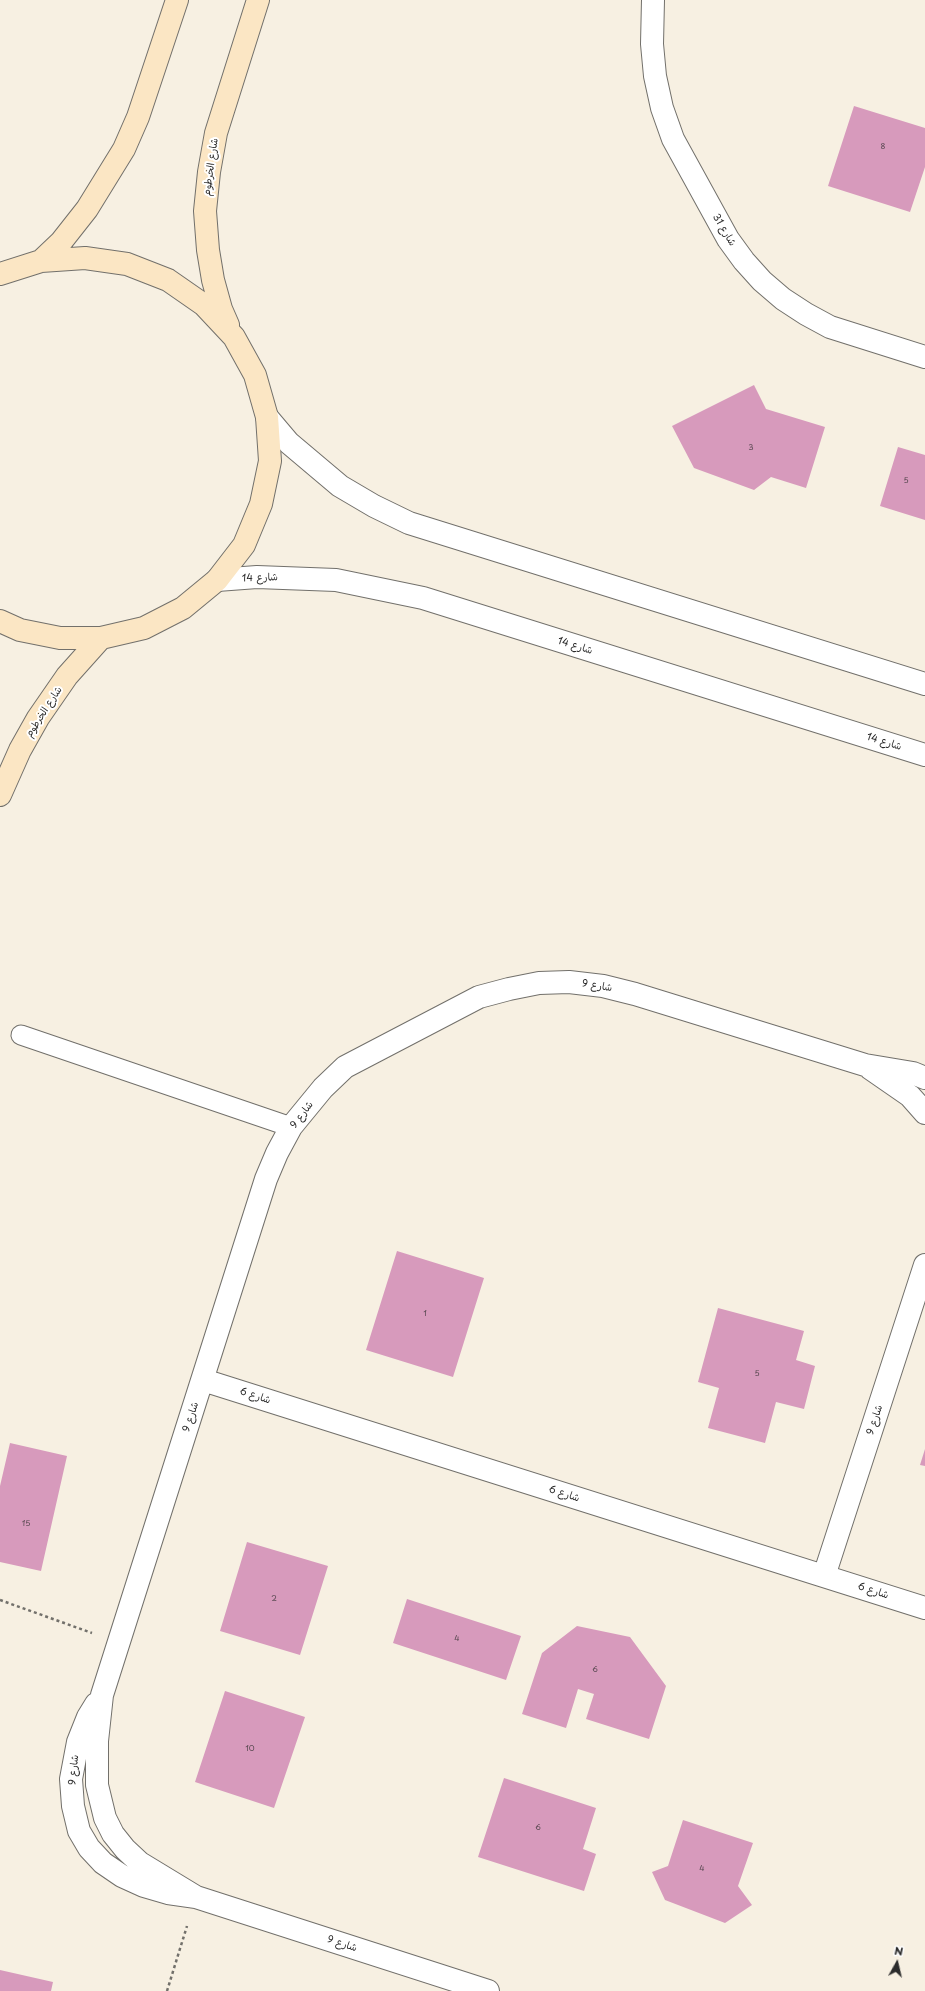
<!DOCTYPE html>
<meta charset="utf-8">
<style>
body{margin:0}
#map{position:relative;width:925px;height:1991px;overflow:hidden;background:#f7f0e2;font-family:"Playpen Sans",sans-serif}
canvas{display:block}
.north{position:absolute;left:877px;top:1943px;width:40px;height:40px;-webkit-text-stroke:3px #fff;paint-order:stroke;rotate:8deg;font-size:11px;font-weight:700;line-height:16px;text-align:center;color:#2b2b2b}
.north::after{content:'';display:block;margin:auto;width:14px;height:18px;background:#2b2b2b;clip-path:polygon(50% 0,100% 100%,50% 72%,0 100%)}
</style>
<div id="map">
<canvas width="925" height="1991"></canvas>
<div class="north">N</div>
</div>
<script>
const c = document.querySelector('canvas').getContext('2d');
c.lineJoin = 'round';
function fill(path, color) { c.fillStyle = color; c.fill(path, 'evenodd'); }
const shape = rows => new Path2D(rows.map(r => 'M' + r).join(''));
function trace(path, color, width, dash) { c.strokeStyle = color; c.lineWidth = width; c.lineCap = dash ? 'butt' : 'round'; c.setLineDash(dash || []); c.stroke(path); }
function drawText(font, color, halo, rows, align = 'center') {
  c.font = font + ' "Playpen Sans","Playpen Sans Arabic",sans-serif'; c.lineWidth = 4; c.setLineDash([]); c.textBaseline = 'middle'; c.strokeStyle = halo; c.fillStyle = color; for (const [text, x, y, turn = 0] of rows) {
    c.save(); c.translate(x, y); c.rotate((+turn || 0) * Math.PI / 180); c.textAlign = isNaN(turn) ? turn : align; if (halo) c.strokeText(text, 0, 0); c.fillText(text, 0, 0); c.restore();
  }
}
const building = shape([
 [854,106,925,128,925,167,910,212,828,186],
 [754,385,766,409,825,427,806,488,771,477,754,490,694,468,672,426],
 [898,447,925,455,925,520,880,506],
 [397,1251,484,1278,453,1377,366,1350],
 [718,1308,804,1331,796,1360,815,1366,804,1409,776,1402,765,1443,708,1428,719,1388,698,1382],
 [10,1443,67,1456,41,1571,0,1562,0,1486],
 [925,1449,925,1466,920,1465],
 [247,1542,328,1566,300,1655,220,1631],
 [407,1599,521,1636,506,1680,393,1643],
 [577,1626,630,1637,666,1686,649,1739,586,1719,594,1694,578,1689,566,1728,522,1714,542,1653],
 [225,1691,305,1717,274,1808,195,1782],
 [504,1778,596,1808,583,1849,596,1854,584,1891,478,1857],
 [683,1820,753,1843,738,1886,752,1905,725,1923,665,1900,652,1872,668,1866],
 [0,1970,53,1982,51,1991,0,1991]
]);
const path = shape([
 [0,1600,92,1633],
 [167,1991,187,1926]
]);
const lane = shape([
 [21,1035,291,1127]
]);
const street = shape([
 [653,0,652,44,655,76,662,108,673,139,728,239,744,261,762,281,783,299,806,314,830,327,925,357],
 [267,417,289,443,340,486,374,506,409,523,925,684],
 [217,580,257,577,336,580,423,598,925,755],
 [871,1069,910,1096,925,1113],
 [203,1380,925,1608],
 [824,1576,925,1265],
 [96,1704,88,1717,78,1742,71,1779,73,1806,79,1831,89,1848,103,1863,122,1876,144,1886,168,1893,196,1897,488,1991],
 [196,1897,140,1863,125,1849,113,1834,105,1818,97,1785,97,1741,102,1695,266,1179,277,1153,291,1127,323,1088,345,1067,479,997,509,989,539,983,569,982,603,986,635,994,865,1065,913,1073,925,1078]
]);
const secondary = shape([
 [41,261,61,242,87,209,124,149,138,117,177,0],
 [0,274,41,261,85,258,127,264,168,280,204,305,234,337,255,375,267,417,270,461,261,504,244,545,217,580,183,608,144,628,101,638,60,638,20,630,0,621],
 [228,325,221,309,213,280,208,250,205,211,209,172,216,133,258,0],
 [0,795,20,750,38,718,67,676,101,638]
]);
const numberNames = [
 ["8",883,147],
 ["3",751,448],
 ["5",906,481],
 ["1",425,1314],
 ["5",757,1374],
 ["15",26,1524],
 ["2",274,1599],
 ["4",457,1639],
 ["6",595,1670],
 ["10",250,1749],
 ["6",538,1828],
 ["4",702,1869]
];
const streetNames = [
 ["شارع الخرطوم",211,167,-82],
 ["شارع 31",724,230,59],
 ["شارع 14",260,578,-2],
 ["شارع 14",575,646,17],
 ["شارع الخرطوم",44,712,-57],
 ["شارع 14",884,742,17],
 ["شارع 9",597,986,9],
 ["شارع 9",302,1115,-53],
 ["شارع 6",255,1396,18],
 ["شارع 9",191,1417,-72],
 ["شارع 9",875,1420,-72],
 ["شارع 6",564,1494,18],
 ["شارع 6",873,1591,18],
 ["شارع 9",74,1770,-84],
 ["شارع 9",342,1944,18]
];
fill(building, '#d79abc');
trace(lane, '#72706b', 21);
trace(street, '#72706b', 24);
trace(secondary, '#72706b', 24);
trace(path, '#72706b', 2.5, [3, 3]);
trace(lane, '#fff', 19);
trace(street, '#fff', 22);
trace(secondary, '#fbe6c4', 22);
drawText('8px', '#56474f', null, numberNames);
drawText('10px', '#2b2b2b', '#fff', streetNames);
</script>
